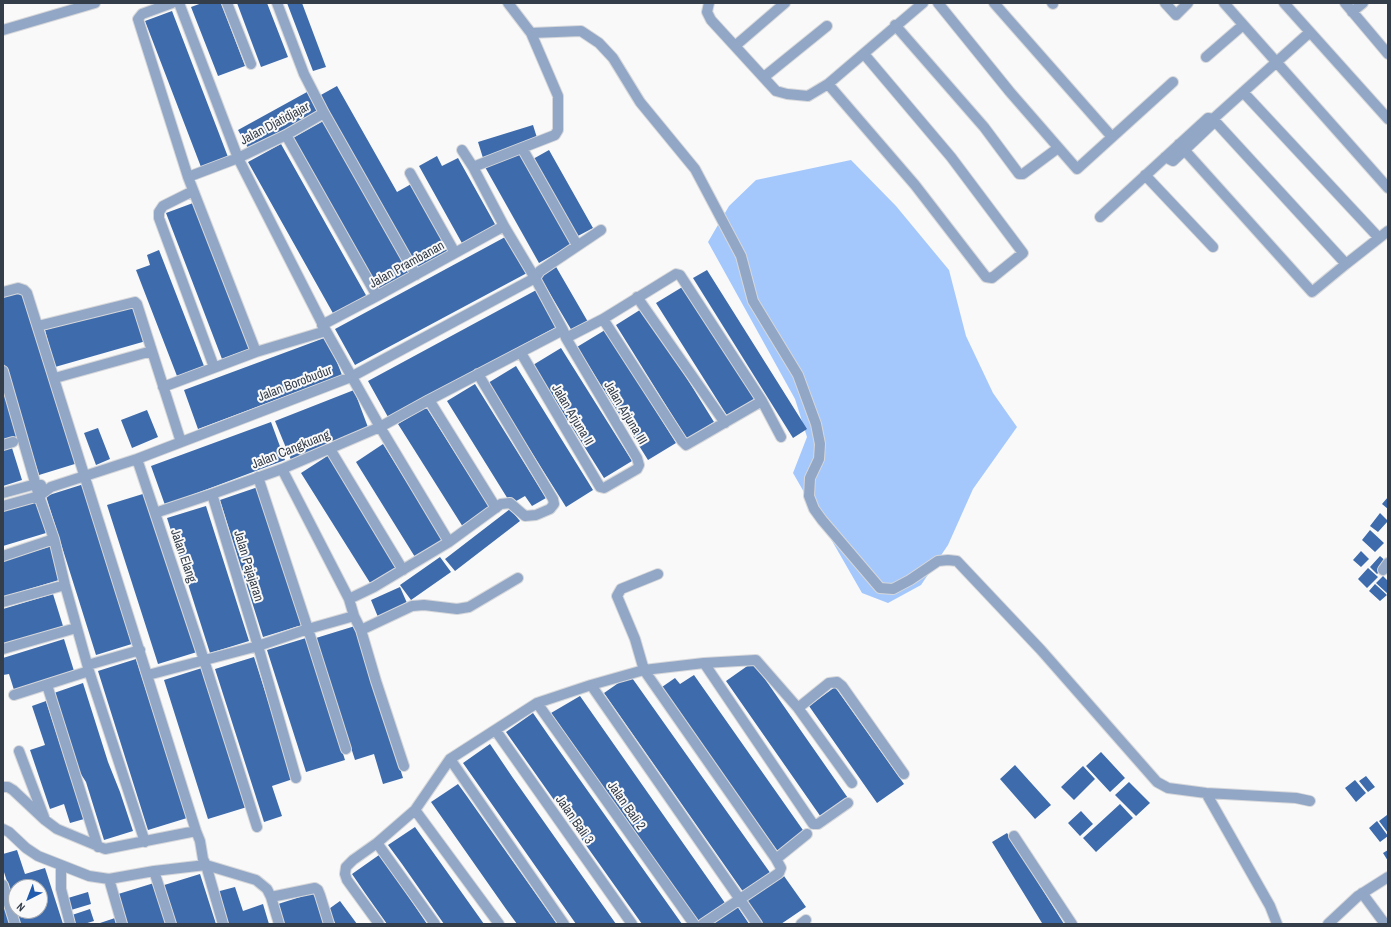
<!DOCTYPE html>
<style>
body{margin:0}
#map{position:relative;width:1391px;height:927px;overflow:hidden;background:#f9f9f9;font-family:"Archivo Narrow",sans-serif}
canvas{display:block}
.frame{position:absolute;inset:0;border:4px solid #343d4a;pointer-events:none}
.north{position:absolute;left:8px;top:879px;width:40px;height:40px;box-sizing:border-box;background:#f9f9f9;border:1px solid #aaaeb3;border-radius:50%;rotate:222deg;font-size:11px;font-weight:700;line-height:16px;text-align:center;color:#343d4a}
.north::after{content:'';display:block;margin:auto;width:14px;height:18px;background:#215bad;clip-path:polygon(50% 0,100% 100%,50% 72%,0 100%)}
</style>
<div id="map">
<canvas width="1391" height="927"></canvas>
<div class="frame"></div>
<div class="north">N</div>
</div>
<script>
const c = document.querySelector('canvas').getContext('2d');
c.lineJoin = 'round';
function fill(path, color) { c.fillStyle = color; c.fill(path, 'evenodd'); }
const shape = rows => new Path2D(rows.map(r => 'M' + r).join(''));
function trace(path, color, width, dash) { c.strokeStyle = color; c.lineWidth = width; c.lineCap = dash ? 'butt' : 'round'; c.setLineDash(dash || []); c.stroke(path); }
function drawText(font, color, halo, rows, align = 'center') {
  c.font = font + ' "Archivo Narrow",sans-serif'; c.lineWidth = 4; c.setLineDash([]); c.textBaseline = 'middle'; c.strokeStyle = halo; c.fillStyle = color; for (const [text, x, y, turn = 0] of rows) {
    c.save(); c.translate(x, y); c.rotate((+turn || 0) * Math.PI / 180); c.textAlign = isNaN(turn) ? turn : align; if (halo) c.strokeText(text, 0, 0); c.fillText(text, 0, 0); c.restore();
  }
}
const green = shape([
 [851,160,896,206,949,270,966,336,993,393,1017,427,973,489,948,545,921,585,888,603,862,593,793,473,807,437,795,399,708,242,729,206,756,180]
]);
const building = shape([
 [202,3,221,3,245,66,218,76,191,7],
 [237,3,267,3,288,57,261,67],
 [287,3,302,3,326,67,313,71],
 [172,11,228,157,201,167,145,21],
 [337,86,397,192,413,183,451,251,418,270,319,96],
 [307,92,318,112,249,150,238,130],
 [327,119,413,272,380,291,293,138],
 [533,125,538,141,483,158,478,142],
 [281,144,367,297,334,315,248,162],
 [519,150,572,244,539,263,485,167],
 [549,150,593,228,576,237,533,159],
 [437,156,442,166,458,158,496,226,463,245,419,166],
 [193,203,249,349,222,359,166,213],
 [507,236,527,273,355,365,335,329],
 [159,250,204,366,177,376,136,270,150,265,147,255],
 [555,265,588,322,572,331,539,275],
 [707,270,807,429,793,438,693,278],
 [684,286,755,400,728,417,656,303],
 [540,288,560,325,388,417,368,381],
 [23,291,78,463,39,475,3,361,3,297],
 [135,304,146,341,55,367,45,330],
 [643,308,714,422,687,439,616,325],
 [605,330,676,443,648,460,577,347],
 [327,337,342,375,198,429,184,390],
 [561,348,632,461,604,478,533,365],
 [516,366,593,490,566,507,488,383],
 [3,382,21,436,3,441],
 [475,384,546,498,532,506,525,496,511,504,447,401],
 [354,390,369,430,291,460,275,421],
 [426,407,491,510,463,527,398,424],
 [147,410,158,437,132,448,121,420],
 [271,422,285,460,165,505,151,466],
 [98,428,110,459,96,465,84,433],
 [383,444,443,540,415,557,356,462],
 [12,448,22,480,3,486,3,450],
 [329,455,400,569,372,586,301,473],
 [84,484,135,643,96,655,46,496],
 [258,487,302,625,263,637,220,500],
 [146,493,197,652,158,664,107,505],
 [1388,497,1388,509,1382,504],
 [36,501,46,533,3,546,3,511],
 [206,506,249,641,210,653,167,518],
 [510,509,520,521,455,571,445,559],
 [1380,513,1388,521,1378,532,1370,526],
 [1370,530,1384,543,1375,552,1362,540],
 [52,546,62,579,3,597,3,561],
 [1361,551,1369,559,1361,567,1353,560],
 [1380,556,1388,563,1377,574,1370,567],
 [440,557,451,572,411,600,400,585],
 [1368,568,1378,577,1367,588,1358,579],
 [1383,576,1388,581,1388,594,1376,583],
 [1375,584,1387,595,1380,601,1369,591],
 [400,587,407,603,378,617,371,600],
 [53,594,63,626,3,645,3,609],
 [355,626,403,778,383,784,374,754,355,760,316,638],
 [306,638,345,760,306,772,267,650],
 [64,639,74,671,14,690,9,674,3,675,3,658],
 [254,657,293,779,272,786,282,816,264,822,215,669],
 [136,659,187,818,148,830,98,671],
 [753,662,850,801,823,820,726,681],
 [202,668,247,807,208,819,164,680],
 [630,675,771,874,744,893,604,693],
 [694,675,805,833,778,852,662,687,675,678,680,684],
 [83,683,108,762,120,792,133,831,104,840,86,782,79,771,54,693],
 [835,687,904,784,877,803,809,706],
 [580,696,725,903,698,921,551,713],
 [46,701,84,819,70,823,64,804,50,809,30,750,45,745,32,706],
 [533,713,551,739,682,924,642,924,583,841,506,732],
 [490,744,513,778,616,924,576,924,510,830,463,763],
 [1101,752,1125,778,1110,792,1086,766],
 [1015,765,1051,805,1035,819,1000,779],
 [1083,766,1095,779,1074,800,1061,787],
 [1366,776,1375,787,1368,792,1359,781],
 [1355,780,1366,793,1356,802,1345,788],
 [1129,782,1150,803,1136,816,1115,795],
 [458,784,466,795,557,924,517,924,506,909,431,802],
 [1120,804,1133,818,1096,852,1083,838],
 [1081,811,1093,824,1080,836,1068,823],
 [1387,815,1388,816,1388,833,1379,821],
 [1377,821,1388,836,1380,842,1369,828],
 [415,827,440,862,484,924,444,924,402,864,388,845],
 [1007,833,1064,924,1040,924,1042,923,992,842],
 [17,850,25,874,45,868,63,924,20,924,16,911,40,911,40,887,16,887,16,909,3,869,3,854],
 [1388,850,1388,861,1383,853],
 [379,855,404,890,427,924,387,924,365,893,352,874],
 [200,874,216,924,174,924,161,886],
 [784,876,806,907,781,924,763,924,747,901],
 [154,883,167,924,125,924,115,895],
 [235,887,243,911,263,904,269,924,226,924,216,892],
 [88,892,91,904,71,910,68,898],
 [316,892,327,924,284,924,278,904],
 [3,898,12,924,3,924],
 [340,901,357,924,336,924,326,911],
 [737,906,749,924,711,924],
 [90,909,94,921,84,924,75,924,72,915],
 [115,918,117,924,97,924]
]);
const minor = shape([
 [172,3,142,14,138,19,188,177,256,352],
 [179,3,238,158,326,331,380,427,449,542],
 [227,3,251,64],
 [277,3,304,74,324,113,416,275],
 [709,3,707,12,711,20,776,91,787,94,808,96,828,84,923,3],
 [938,3,1010,92,1077,169,1173,82],
 [994,3,1112,137],
 [1052,3,1053,4],
 [1165,3,1176,15,1188,3],
 [1224,3,1388,188],
 [1284,3,1388,119],
 [1345,3,1388,54],
 [1352,12,1363,3],
 [895,25,984,127,1019,174,1023,174,1058,148],
 [531,33,581,31,599,43,613,58,640,102,695,169,741,256,753,301,798,375,816,424,820,444,819,459,810,478,809,496,814,509,822,520,880,588,893,589,910,580,938,561,948,560,957,561,1041,650,1157,782,1168,788,1206,793,1296,798,1310,801],
 [735,46,785,3],
 [1206,57,1243,25],
 [764,77,827,26],
 [828,84,915,185,986,277,992,278,1023,253,951,157,864,54],
 [1243,92,1379,238],
 [286,135,377,296],
 [1179,144,1312,292,1346,264],
 [522,148,577,245],
 [462,150,473,167,504,226,535,278,563,330,566,338,637,458,639,465,637,469,604,488,600,487,521,353],
 [1165,157,1173,161,1211,125,1213,119,1310,32],
 [473,167,555,135,558,130,558,96,531,33,508,3],
 [410,173,455,253],
 [1145,175,1213,247],
 [188,177,238,158,286,135,324,113],
 [193,191,163,206,159,212,159,218,214,367],
 [1100,217,1208,118,1213,119,1346,264,1388,231],
 [3,292,18,288,24,290,27,293,196,831,200,841,203,859,206,865,223,924],
 [637,297,725,423],
 [603,319,682,441,686,445,762,401],
 [322,325,377,296,504,226],
 [38,326,123,305,135,302,137,304,181,442],
 [566,338,603,319,676,274,680,275,762,401,781,437],
 [3,371,39,496,54,539,65,585,89,671,145,842],
 [55,378,152,351],
 [163,387,256,352,326,331],
 [429,400,496,508],
 [3,445,13,442],
 [330,449,403,570],
 [137,459,204,660,257,827],
 [282,469,349,599,354,616,361,630,376,681,404,766],
 [258,477,308,629,346,749],
 [3,493,36,484,41,485],
 [212,494,258,646,296,778],
 [3,506,39,496,51,487,137,459,351,377,535,278,540,271,601,230],
 [155,513,212,494,282,469,380,427,429,400,563,330],
 [3,556,54,539],
 [1383,570,1388,563],
 [658,574,621,589,617,596,635,639,644,670,776,859,781,868,779,873,703,924],
 [349,599,374,587,449,542,501,504,510,503,525,516,536,515,550,509,554,504,553,499,478,374],
 [3,602,65,585],
 [361,630,412,606,424,605,457,609,469,607,518,578],
 [3,649,76,628],
 [704,663,813,824,818,824,848,803],
 [88,665,140,650],
 [148,675,258,646,308,629,354,616],
 [47,685,98,847],
 [591,685,757,924],
 [14,695,89,671],
 [537,703,694,924],
 [798,708,829,683,837,682,842,686,904,774],
 [496,731,632,924],
 [19,751,44,817],
 [450,759,564,924],
 [3,787,8,787,13,790,45,820,57,829,105,849,196,831],
 [1206,793,1270,906,1277,924],
 [415,810,499,924],
 [3,829,9,832,26,848,38,856,89,876,109,879,154,871,206,865,256,880,267,889,271,897,279,924],
 [1014,836,1072,924],
 [377,843,435,924],
 [776,859,807,834],
 [61,865,61,889,70,924],
 [154,871,171,924],
 [109,879,122,924],
 [3,885,15,924],
 [1362,893,1385,924],
 [271,897,315,888,318,890,320,895,329,924],
 [379,924,347,880,345,874,346,867,353,860,377,843,415,810,450,759,537,703,591,685,644,670,704,663,756,660,798,708,852,783],
 [801,924,806,920],
 [1328,924,1358,896,1388,877]
]);
const tertiary = shape([
 [3,30,95,3]
]);
const streetNames = [
 ["Jalan Djatidjajar",275,124,-28],
 ["Jalan Prambanan",407,265,-29],
 ["Jalan Borobudur",295,384,-21],
 ["Jalan Arjuna III",625,413,59],
 ["Jalan Arjuna II",572,415,59],
 ["Jalan Cangkuang",291,450,-22],
 ["Jalan Elang",183,556,71],
 ["Jalan Pajajaran",248,566,73],
 ["Jalan Bali 2",626,806,55],
 ["Jalan Bali 3",574,820,55]
];
fill(green, '#a5c8fc');
fill(building, '#3e6bab');
trace(minor, '#d6d7da', 12);
trace(tertiary, '#d6d7da', 12);
trace(minor, '#92a7c6', 10);
trace(tertiary, '#92a7c6', 10);
drawText('13px', '#343d4a', '#f9f9f9', streetNames);
</script>
